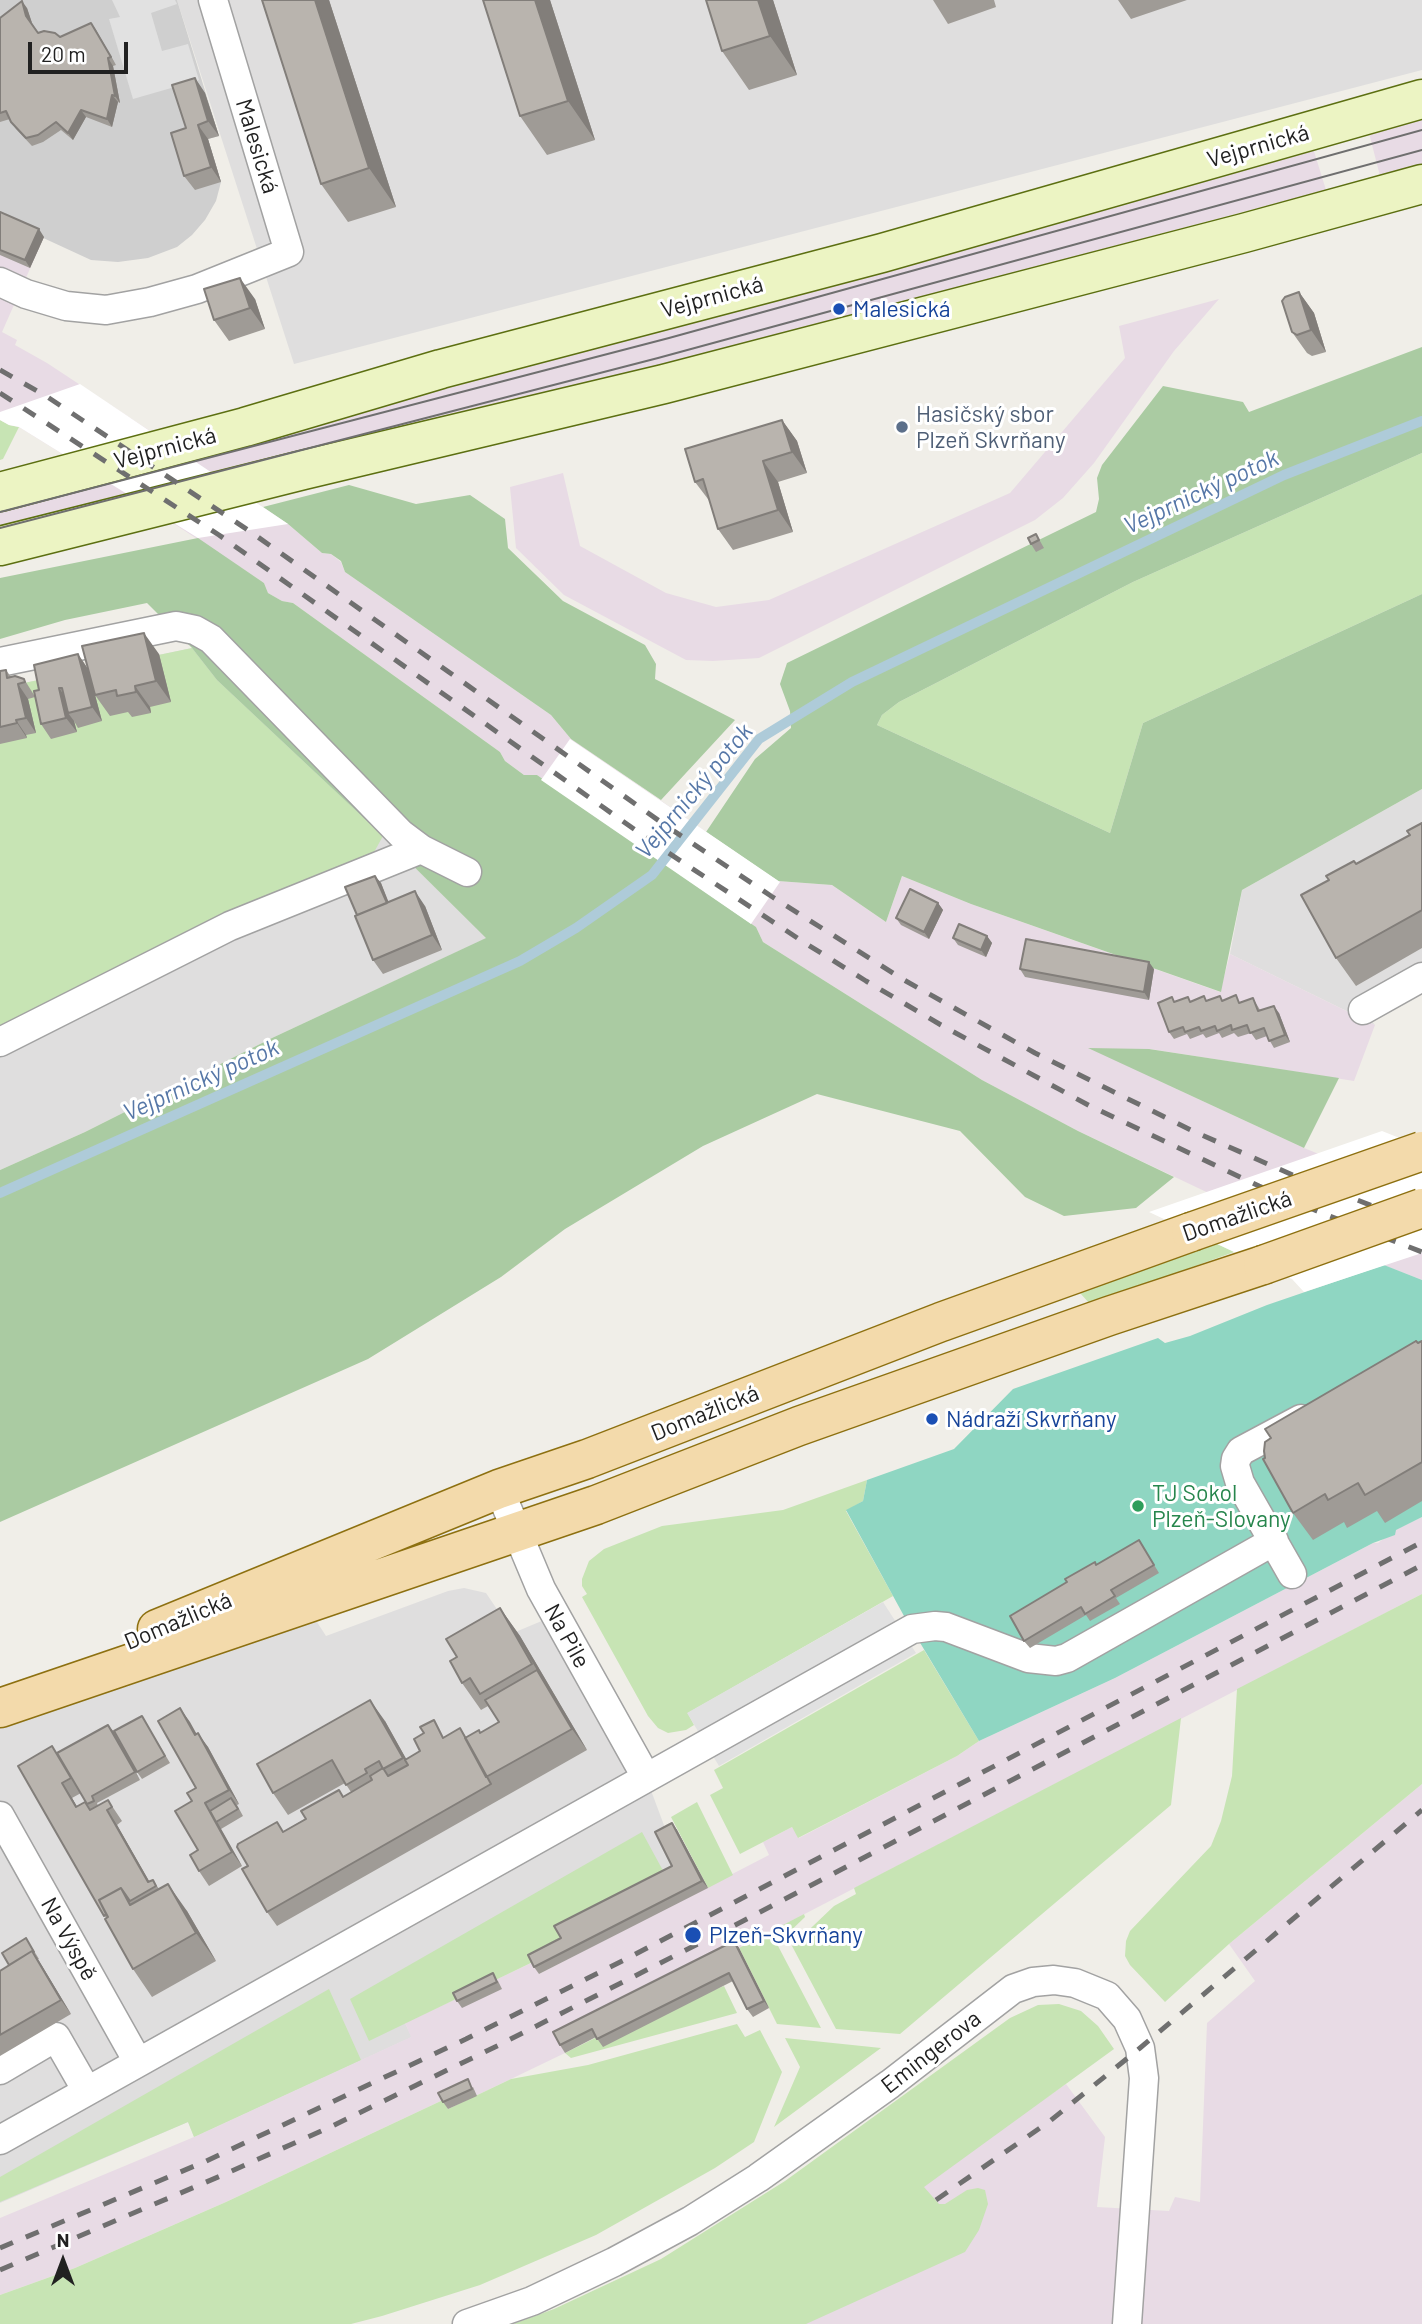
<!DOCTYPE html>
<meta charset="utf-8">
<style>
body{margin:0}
#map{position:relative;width:1422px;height:2324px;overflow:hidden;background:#f0eee8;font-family:Barlow,sans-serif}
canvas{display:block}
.north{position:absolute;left:28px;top:2226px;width:70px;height:70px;-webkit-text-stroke:5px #fff;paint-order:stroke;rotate:0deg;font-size:19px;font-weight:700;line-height:28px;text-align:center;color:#212121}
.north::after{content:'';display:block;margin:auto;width:24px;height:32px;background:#212121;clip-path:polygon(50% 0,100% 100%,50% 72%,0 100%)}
.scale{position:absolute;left:28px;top:42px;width:100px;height:32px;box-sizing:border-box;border:4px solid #212121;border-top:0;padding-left:9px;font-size:21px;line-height:24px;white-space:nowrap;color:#212121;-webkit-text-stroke:5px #fff;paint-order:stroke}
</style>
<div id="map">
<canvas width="1422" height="2324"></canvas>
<div class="north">N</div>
<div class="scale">20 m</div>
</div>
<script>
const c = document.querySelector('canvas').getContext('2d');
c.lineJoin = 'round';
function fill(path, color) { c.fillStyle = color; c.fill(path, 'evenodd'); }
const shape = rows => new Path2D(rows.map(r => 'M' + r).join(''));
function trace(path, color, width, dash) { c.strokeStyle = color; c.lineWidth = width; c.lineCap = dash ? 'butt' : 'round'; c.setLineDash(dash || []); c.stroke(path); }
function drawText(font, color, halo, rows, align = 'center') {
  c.font = font + ' Barlow,sans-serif'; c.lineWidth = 6; c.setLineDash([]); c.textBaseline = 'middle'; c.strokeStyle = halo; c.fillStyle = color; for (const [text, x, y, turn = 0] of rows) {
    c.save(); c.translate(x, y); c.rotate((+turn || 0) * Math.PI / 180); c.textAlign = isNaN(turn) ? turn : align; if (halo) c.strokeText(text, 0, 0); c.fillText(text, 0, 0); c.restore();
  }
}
const residential = shape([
 [177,0,1422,0,1422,70,294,364],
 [192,648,487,938,272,1038,85,1132,0,1170,0,688],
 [1422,789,1422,977,1363,1011,1375,1025,1230,954,1242,890],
 [464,1588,486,1593,513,1633,556,1615,646,1777,668,1836,689,1877,405,2023,412,2037,194,2137,188,2122,0,2203,0,1727,123,1681,315,1619,326,1636,448,1591]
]);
const industrial = shape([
 [1422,117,1422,164,1380,176,1369,133],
 [1313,148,1326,190,225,481,288,524,322,553,331,554,341,562,345,572,551,715,571,739,778,881,832,885,886,922,902,876,971,904,1220,992,1230,954,1375,1025,1354,1081,1150,1049,1153,1078,1304,1148,1422,1196,1422,1280,1257,1216,1078,1131,982,1080,763,942,756,927,537,775,524,775,505,761,500,752,293,603,282,601,268,593,264,583,141,502,0,538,0,501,96,475,19,427,9,425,0,420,0,218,44,237,2,332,17,340,15,345,47,363,182,452],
 [1219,299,1174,351,1094,463,1063,498,1035,520,759,658,713,661,686,660,564,595,516,548,510,487,563,473,580,546,666,593,716,607,769,600,1010,493,1125,358,1119,326],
 [1422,1517,1422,1594,739,1948,558,2039,565,2053,511,2079,448,2109,443,2100,226,2202,75,2268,0,2295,0,2218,194,2137,411,2037,405,2023,533,1962,539,1974,769,1855,763,1842,792,1827,799,1838,957,1756,979,1741,1115,1678,1373,1543,1378,1543,1395,1530],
 [1422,1784,1422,2324,671,2324,1029,2109,1066,2084,1105,2137,1097,2207,1169,2211,1175,2197,1200,2202,1207,2023,1255,1981,1229,1944]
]);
const religious = shape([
 [0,0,177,0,219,136,208,139,221,182,216,201,205,220,192,235,177,247,148,258,118,262,91,260,0,218]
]);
const grass = shape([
 [0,420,9,425,19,427,3,459,0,460],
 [1422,453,1422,594,1143,723,1110,833,877,725,882,715,899,702,1133,582],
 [192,648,217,680,383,836,373,854,265,896,0,1026,0,688],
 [1215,1243,1234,1252,1090,1304,1080,1293],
 [867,1480,863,1501,846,1511,893,1596,688,1713,694,1725,686,1730,668,1733,658,1728,648,1716,582,1597,587,1594,582,1586,582,1579,589,1561,604,1549,662,1526,783,1510],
 [1422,1594,1422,1784,1229,1944,1165,2002,1130,1965,1125,1956,1126,1941,1130,1931,1211,1846,1221,1821,1232,1776,1237,1689],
 [924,1650,979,1741,957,1756,798,1838,792,1827,740,1854,710,1795,723,1788,714,1770],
 [1181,1718,1171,1805,900,2034,836,2029,792,1946,834,1906,856,1894,854,1888],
 [697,1802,733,1875,708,1888,671,1817],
 [642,1832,667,1878,566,1946,369,2041,350,1999],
 [804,1914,805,1917,777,1944,821,2028,777,2024,739,1948],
 [724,1986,737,2013,571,2058,565,2053,597,2037],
 [329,1989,361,2060,194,2137,188,2122,0,2202,0,2177],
 [1059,2004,1081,2011,1098,2026,1114,2049,924,2187,939,2204,945,2204,967,2190,978,2188,985,2190,988,2204,979,2230,965,2252,806,2324,513,2324,554,2309,661,2259,785,2181,1010,2018,1038,2005],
 [737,2024,745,2037,760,2030,782,2072,754,2142,715,2168,596,2235,480,2285,382,2316,351,2324,0,2324,0,2295,75,2268,226,2202,443,2100,448,2109,511,2079,588,2065],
 [785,2038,881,2048,774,2127,800,2067]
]);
const forest = shape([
 [1422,347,1422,453,1133,582,899,702,882,715,877,725,1110,833,1143,723,1422,594,1422,789,1242,890,1221,992,971,904,902,876,886,922,832,885,778,881,706,832,755,759,791,728,790,711,780,684,787,663,1096,512,1099,499,1097,478,1102,465,1163,386,1243,402,1249,412],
 [349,485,416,504,470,495,505,519,508,548,563,601,645,645,656,664,655,679,735,720,661,800,571,739,551,715,345,572,341,561,331,554,322,553,288,524,263,507],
 [198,538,264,583,268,593,282,601,293,603,500,752,505,761,524,775,537,775,756,927,763,942,982,1080,1078,1131,1174,1177,1136,1208,1064,1216,1025,1197,960,1131,817,1094,703,1146,565,1229,501,1277,368,1359,0,1522,0,1170,85,1132,272,1038,486,938,383,836,217,680,192,648,147,603,65,620,0,639,0,578],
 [1088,1048,1149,1049,1339,1078,1304,1148]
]);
const pitch = shape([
 [1384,1265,1422,1280,1422,1517,1396,1530,1395,1535,1373,1543,1115,1678,979,1741,904,1616,846,1510,863,1501,867,1480,954,1449,1013,1389,1158,1338,1165,1343,1190,1336,1267,1305]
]);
const parking = shape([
 [112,0,175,0,177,4,151,13,162,51,188,44,199,80,133,99,109,19,120,17],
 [883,1602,916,1653,719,1766,687,1713]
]);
const pier = shape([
 [80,384,288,524,198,538,19,427,9,425,0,420,0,412],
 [570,739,780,882,751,924,541,780],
 [1382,1131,1422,1147,1422,1253,1304,1292,1292,1279,1149,1212]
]);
const stream = shape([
 [0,1193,520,961,576,928,652,875,759,739,852,682,1284,475,1422,421]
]);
const minor = shape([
 [0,282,26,294,66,306,106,310,150,302,197,289,289,252,213,0],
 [0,662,176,626,195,630,211,639,401,834,421,849,467,872],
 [1363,1010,1422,977],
 [0,1042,230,926,421,849],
 [499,1489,541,1589,646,1777],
 [1292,1574,1240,1483,1235,1466,1236,1459,1241,1451,1301,1419],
 [0,1816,138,2062],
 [0,2070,56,2037,87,2091],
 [0,2140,912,1629,935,1626,946,1627,1028,1658,1056,1661,1067,1658,1274,1541],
 [467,2324,532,2301,614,2262,690,2221,758,2178,890,2084,1013,1989,1033,1982,1054,1980,1075,1983,1107,1996,1127,2019,1140,2048,1144,2078,1127,2324]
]);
const secondary = shape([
 [0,492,245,427,441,369,882,253,1422,99],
 [0,546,303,470,664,384,1244,233,1422,184]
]);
const primary = shape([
 [157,1629,499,1489,587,1459,941,1322,1191,1232],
 [0,1708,596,1505,799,1426,1109,1316,1263,1265]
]);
const tram = shape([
 [0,512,669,338,1422,130],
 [0,528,658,358,1422,150]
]);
const rail = shape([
 [0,370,46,396,248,530,665,825,771,896,904,980,1035,1053,1195,1132,1295,1176,1422,1225],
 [0,393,219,535,655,844,805,943,866,981,941,1025,1090,1106,1259,1186,1317,1211,1422,1252],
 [936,2200,1050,2121,1140,2048,1422,1810],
 [0,2248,204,2162,466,2039,628,1958,1422,1542],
 [0,2270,225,2174,328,2128,499,2045,743,1921,1422,1565]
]);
const primaryBridge = shape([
 [1191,1232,1422,1151],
 [1263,1265,1422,1208]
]);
const wall = shape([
 [262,0,329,0,396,207,348,222,321,184],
 [483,0,550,0,595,140,547,155,520,116],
 [706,0,773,0,797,75,749,90,722,51],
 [933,0,994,0,996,7,948,24],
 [1118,0,1187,0,1131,19],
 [27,8,32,23,38,33,60,37,91,23,116,65,113,66,120,103,118,102,112,127,86,117,73,140,61,130,43,142,32,146,16,129,10,119,0,122,0,18],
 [195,78,205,93,219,136,208,139,221,182,195,190,184,176,186,128],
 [0,212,44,237,30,268,0,255],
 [1299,292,1314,313,1326,352,1312,356,1307,353,1292,332],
 [255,299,265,329,229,341,214,320],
 [782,420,797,441,807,473,778,482,793,532,733,550,718,529,711,503,695,482],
 [1036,534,1044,548,1036,552,1031,544],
 [78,654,88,669,102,721,78,728,74,721,77,732,51,739,41,724,35,697,28,699,36,733,26,735,27,738,0,744,0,671,6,670,11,677,24,679,34,695],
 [159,654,171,702,150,707,151,713,132,717,128,712,110,716,95,695],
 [1422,823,1422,948,1356,986,1336,958,1356,864,1410,835],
 [375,876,381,883,388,902,425,906,442,950,383,974,373,960],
 [938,903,943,910,929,939,901,925,896,918],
 [987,936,992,943,986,957,958,945,953,938],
 [1020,969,1154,969,1149,1000,1025,977],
 [1172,997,1175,1002,1223,1000,1241,1003,1253,998,1260,1010,1279,1013,1290,1042,1274,1048,1267,1036,1256,1040,1251,1033,1238,1037,1234,1033,1222,1038,1219,1033,1206,1038,1203,1034,1190,1039,1187,1034,1174,1039,1169,1032],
 [1422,1341,1422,1501,1385,1523,1377,1511,1347,1528,1344,1522,1313,1540,1293,1513,1265,1458],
 [1139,1540,1159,1573,1116,1598,1120,1604,1090,1621,1086,1615,1030,1648,1024,1641,1097,1565],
 [500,1608,520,1636,587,1750,277,1926,267,1912,248,1866,284,1831,351,1792,345,1783,288,1815,273,1793,385,1721,406,1759,460,1728,466,1737,481,1733,499,1722,488,1706,481,1710,462,1683,457,1657],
 [180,1708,196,1734,208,1747,239,1804,237,1805,243,1816,221,1829,220,1828,242,1866,209,1886,199,1871,198,1850,192,1801,196,1788],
 [142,1716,170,1763,142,1779,137,1772],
 [108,1725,140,1780,97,1803,98,1806,108,1800,122,1821,117,1825,149,1881,153,1880,159,1889,187,1911,216,1961,152,1997,133,1969,106,1918,18,1766,57,1753],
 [81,1793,87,1804,91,1810,85,1802,77,1807,72,1798],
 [672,1823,677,1830,708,1888,539,1974,534,1967,561,1938,672,1866],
 [734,1941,739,1948,769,2008,753,2017,747,2009,733,1981,603,2047,596,2037,565,2053,560,2045],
 [31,1946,39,1959,38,1959,71,2014,0,2056,0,1971,9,1965],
 [498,1981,502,1989,462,2008,457,2001],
 [473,2087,477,2096,448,2109,443,2102]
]);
const shadedWall = shape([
 [315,0,329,0,396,207,369,168],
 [535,0,550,0,595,140,568,101],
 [758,0,773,0,797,75,770,36],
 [22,1,27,8,32,23,26,16],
 [91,23,96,30,116,65,111,57],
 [108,58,113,66,120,103,115,96],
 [195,78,205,93,219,136,208,121],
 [112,95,118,102,112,127,107,119],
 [81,110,86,117,73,140,68,133],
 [198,125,208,139,221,182,211,167],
 [39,229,44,237,30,268,25,260],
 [240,278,255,299,265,329,250,308],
 [1299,292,1314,313,1326,352,1311,330],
 [782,420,797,441,807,473,792,452],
 [763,461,778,482,793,532,778,510],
 [144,633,159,654,171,702,156,681],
 [78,654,88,669,102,721,92,707],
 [18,684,28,699,36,733,26,718],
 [135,686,150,707,151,713,136,692],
 [59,688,69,702,68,713,74,721,77,732,66,718],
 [16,720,26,735,27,738,17,723],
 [375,876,381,883,395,918,390,911],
 [415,891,425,906,442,950,432,935],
 [938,903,943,910,929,939,924,932],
 [987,936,992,943,986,957,981,950],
 [1149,962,1154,969,1149,1000,1144,992],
 [1274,1006,1279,1013,1290,1042,1285,1035],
 [500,1608,520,1636,587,1750,572,1729],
 [370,1700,385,1721,418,1780,403,1758],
 [180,1708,190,1722,205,1749,195,1735],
 [108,1725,114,1732,140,1780,135,1772],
 [198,1733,208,1747,239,1804,229,1790],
 [62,1783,72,1798,86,1822,76,1807],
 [205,1803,215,1818,242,1866,232,1852],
 [107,1810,117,1825,153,1888,148,1882],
 [672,1823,677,1830,708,1888,702,1881],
 [168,1884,187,1911,216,1961,196,1933],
 [734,1941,739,1948,769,2008,764,2001],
 [32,1951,42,1966,71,2014,61,2000]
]);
const building = shape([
 [262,0,315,0,369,168,321,184,262,0],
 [483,0,535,0,568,101,520,116,483,0],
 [706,0,758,0,770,36,722,51,706,0],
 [22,1,26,16,38,33,44,31,55,33,60,37,91,23,111,57,108,58,115,96,112,95,107,119,81,110,68,133,56,122,38,135,26,138,11,122,6,111,0,113,0,18,22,1],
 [195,78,208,121,198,125,211,167,184,176,171,133,186,128,172,85,195,78],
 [0,212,39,229,25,260,0,250,0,212],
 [240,278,250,308,214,320,204,289,240,278],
 [1299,292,1311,330,1297,335,1292,332,1282,301,1285,297,1299,292],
 [782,420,792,452,763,461,778,510,718,529,703,479,695,482,685,449,782,420],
 [1036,534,1039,540,1031,544,1028,538,1036,534],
 [144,633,156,681,135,686,136,692,117,696,116,690,95,695,82,646,144,633],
 [78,654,92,707,68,713,62,688,59,688,66,718,41,724,34,691,39,690,34,665,78,654],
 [6,670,7,678,15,676,24,679,25,682,18,684,26,718,16,720,17,723,0,727,0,671,6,670],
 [1422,823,1422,910,1336,958,1301,895,1329,880,1326,876,1354,861,1356,864,1410,835,1407,831,1422,823],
 [375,876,387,903,357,915,345,887,375,876],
 [910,889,938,903,924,932,896,918,910,889],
 [415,891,432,935,373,960,355,916,415,891],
 [959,924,987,936,981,950,953,938,959,924],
 [1026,939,1149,962,1144,992,1020,969,1026,939],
 [1236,995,1239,1003,1253,998,1258,1011,1274,1006,1285,1035,1269,1041,1264,1028,1250,1033,1247,1025,1232,1030,1231,1025,1217,1031,1215,1026,1201,1031,1199,1027,1185,1032,1183,1027,1169,1032,1158,1003,1172,997,1174,1002,1188,997,1190,1002,1204,996,1206,1001,1220,996,1222,1001,1236,995],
 [1416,1341,1418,1343,1422,1341,1422,1462,1365,1495,1358,1483,1328,1500,1325,1494,1293,1513,1263,1459,1265,1458,1264,1451,1265,1442,1271,1438,1265,1429,1416,1341],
 [1139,1540,1154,1565,1111,1590,1115,1596,1085,1614,1081,1607,1024,1641,1010,1616,1067,1582,1065,1579,1095,1562,1096,1565,1139,1540],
 [500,1608,532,1664,480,1694,470,1678,462,1683,450,1661,457,1657,446,1639,500,1608],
 [537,1670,572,1729,486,1777,465,1738,479,1730,480,1733,499,1722,485,1700,537,1670],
 [370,1700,403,1758,383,1769,379,1761,365,1769,367,1773,346,1785,332,1760,273,1793,257,1764,370,1700],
 [180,1708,195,1735,198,1733,229,1790,205,1803,232,1852,199,1871,190,1855,198,1850,175,1811,192,1801,187,1793,196,1788,158,1721,180,1708],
 [142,1716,165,1756,137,1772,114,1731,142,1716],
 [434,1720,443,1738,460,1728,491,1784,267,1912,242,1869,248,1866,237,1847,238,1844,277,1822,283,1832,306,1819,301,1811,339,1790,343,1797,372,1780,370,1776,383,1768,388,1776,408,1765,405,1760,420,1751,414,1739,424,1733,420,1727,434,1720],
 [108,1725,135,1772,92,1796,94,1801,87,1804,57,1753,108,1725],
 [52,1746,71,1778,62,1783,76,1807,85,1802,90,1810,108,1800,112,1807,107,1810,148,1882,153,1880,156,1886,130,1901,121,1888,99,1900,106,1914,104,1916,18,1766,52,1746],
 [231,1798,238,1809,216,1822,210,1811,231,1798],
 [672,1823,702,1881,534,1967,528,1955,561,1938,554,1926,672,1866,655,1832,672,1823],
 [168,1884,196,1933,133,1969,105,1919,108,1917,99,1900,121,1888,130,1905,168,1884],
 [26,1938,34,1952,32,1951,9,1965,2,1953,26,1938],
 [734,1941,764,2001,747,2009,729,1973,597,2039,592,2029,560,2045,553,2032,734,1941],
 [32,1951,61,2000,0,2035,0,1971,32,1951],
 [493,1973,497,1982,457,2001,453,1993,493,1973],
 [468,2079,472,2089,443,2102,438,2093,468,2079]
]);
const markers = [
 [839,309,7,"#1a4fb4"],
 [902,427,7,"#5c6f8a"],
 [932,1419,7,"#1a4fb4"],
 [1138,1506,7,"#2e9e5b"],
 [693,1935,9,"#1a4fb4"]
];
const streetNames = [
 ["Malesická",257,146,73],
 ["Vejprnická",1258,146,-16],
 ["Vejprnická",712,297,-15],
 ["Vejprnická",165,448,-15],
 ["Domažlická",1237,1216,-19],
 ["Domažlická",705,1413,-22],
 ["Domažlická",178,1621,-23],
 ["Na Pile",567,1636,61],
 ["Na Výspě",69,1939,61],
 ["Emingerova",931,2052,-38]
];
const transitNames = [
 ["Malesická",853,309],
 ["Nádraží Skvrňany",946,1419],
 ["Plzeň-Skvrňany",709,1935]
];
const serviceNames = [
 ["Hasičský sbor",916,414],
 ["Plzeň Skvrňany",916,440]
];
const leisureNames = [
 ["TJ Sokol",1152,1493],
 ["Plzeň-Slovany",1152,1519]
];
const waterNames = [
 ["Vejprnický potok",1201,492,-25],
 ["Vejprnický potok",694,791,-50],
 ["Vejprnický potok",201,1080,-24]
];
fill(residential, '#dfdede');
fill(industrial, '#e8dbe5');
fill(religious, '#cfcfcf');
fill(grass, '#c7e4b4');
fill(forest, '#aacba2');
fill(pitch, '#8fd6c2');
fill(parking, '#e1e1e1');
fill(pier, '#fff');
trace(stream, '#aecbd9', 10);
trace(minor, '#a2a2a2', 31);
trace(secondary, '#5c6f11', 41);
trace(primary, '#8d7010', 41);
trace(minor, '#fff', 28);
trace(secondary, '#ecf4c3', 38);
trace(primary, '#f3daab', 38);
trace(tram, '#6f6f6f', 2);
trace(rail, '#6f6f6f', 5, [14, 14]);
trace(primaryBridge, '#8d7010', 41, []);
trace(primaryBridge, '#f3daab', 38);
fill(wall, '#9f9b96');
fill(shadedWall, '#827e7a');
fill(building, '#b9b4ae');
trace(building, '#827e7a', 2);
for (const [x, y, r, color] of markers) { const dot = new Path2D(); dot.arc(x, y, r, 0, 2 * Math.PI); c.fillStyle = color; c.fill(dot); trace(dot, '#fff', 2.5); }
drawText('23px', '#212121', '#fff', streetNames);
drawText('23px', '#164399', '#fff', transitNames, 'left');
drawText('23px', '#4e5e75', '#fff', serviceNames, 'left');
drawText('23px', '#27864d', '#fff', leisureNames, 'left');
drawText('italic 24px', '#5677a7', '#fff', waterNames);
</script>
